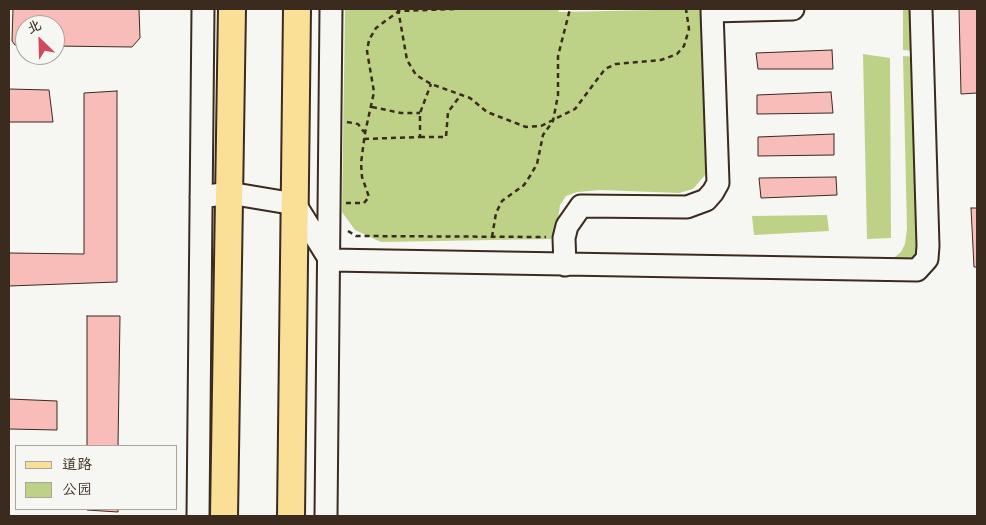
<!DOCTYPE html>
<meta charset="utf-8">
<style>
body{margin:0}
#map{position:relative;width:986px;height:525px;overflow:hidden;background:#f6f6f2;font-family:Mynerve,"LXGW WenKai TC",sans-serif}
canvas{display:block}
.frame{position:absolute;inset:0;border:10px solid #3b2a1e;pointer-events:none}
.legend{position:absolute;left:15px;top:445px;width:162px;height:65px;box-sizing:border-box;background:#f6f6f2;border:1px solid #aba49d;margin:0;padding:6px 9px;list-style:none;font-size:15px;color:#3b2a1e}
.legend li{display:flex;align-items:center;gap:10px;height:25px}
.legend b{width:25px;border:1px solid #aba49d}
.north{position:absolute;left:15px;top:15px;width:50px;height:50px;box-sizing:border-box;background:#f6f6f2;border:1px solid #aba49d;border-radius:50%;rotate:336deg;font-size:14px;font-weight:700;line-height:20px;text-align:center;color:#3b2a1e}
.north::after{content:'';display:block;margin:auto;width:18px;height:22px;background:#d1495b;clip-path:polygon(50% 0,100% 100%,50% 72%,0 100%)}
</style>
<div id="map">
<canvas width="986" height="525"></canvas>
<div class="frame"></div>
<ul class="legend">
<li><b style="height:6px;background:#fadf96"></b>道路</li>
<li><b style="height:14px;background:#bed287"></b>公园</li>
</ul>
<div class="north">北</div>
</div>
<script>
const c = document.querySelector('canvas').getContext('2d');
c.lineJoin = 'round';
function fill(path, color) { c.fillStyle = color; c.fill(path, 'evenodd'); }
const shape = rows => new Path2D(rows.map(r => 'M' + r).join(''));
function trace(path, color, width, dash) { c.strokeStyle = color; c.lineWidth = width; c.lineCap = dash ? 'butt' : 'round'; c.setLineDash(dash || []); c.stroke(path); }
const green = shape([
 [345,9,558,9,559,12,705,9,709,164,706,174,693,189,679,193,601,190,577,192,566,196,560,205,557,228,551,239,381,242,355,230,342,212],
 [903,9,915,9,914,51,903,50],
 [863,54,890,58,891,238,867,239],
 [903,56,915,57,918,63,924,251,919,262,915,267,904,270,779,267,780,257,891,260,901,252,905,244,907,229],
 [827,215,829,231,754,235,752,216]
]);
const building = shape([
 [13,9,139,9,140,38,132,47,55,46,55,25,25,25,25,45,15,45,12,41,13,9],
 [959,9,977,9,977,93,961,94,959,9],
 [832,50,833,69,758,69,756,53,832,50],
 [9,89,49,90,53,122,9,122,9,89],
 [117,91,117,282,9,286,9,253,84,254,84,93,117,91],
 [831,92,833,113,757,114,757,95,831,92],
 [834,134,834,155,758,156,758,137,834,134],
 [836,177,837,195,761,198,759,178,836,177],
 [971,208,977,208,977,267,974,267,971,208],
 [87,316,120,316,118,446,87,446,87,316],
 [9,399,57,401,57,430,9,429,9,399],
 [87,509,118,509,118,512,87,510,87,509]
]);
const path = shape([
 [398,9,407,60,416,75,431,84,470,98,487,112,526,127,541,126,575,109,605,69,616,64,661,60,677,54,684,46,689,29,686,9],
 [372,107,401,113,420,113],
 [347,122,358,124,364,132],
 [420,137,446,137,448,112,460,96],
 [364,139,420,137,420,113,431,84],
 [346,203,364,203,369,197,362,177,361,163,365,133,374,92,367,51,369,40,376,28,399,11,456,9],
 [348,231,356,236,546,237],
 [492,237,496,213,502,201,524,185,530,176,537,164,543,135,553,121,558,95,558,56,570,9]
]);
const minor = shape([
 [201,197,229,193,295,204,330,260,917,270,927,259,928,246,921,9],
 [565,265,564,238,567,226,581,206,687,207,706,200,713,192,718,183,712,11,793,9],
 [198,516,203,9],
 [326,516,331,9]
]);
const major = shape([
 [224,516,232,9],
 [291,516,297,9]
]);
fill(green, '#bed287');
fill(building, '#f8bcb9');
trace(building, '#3b2a1e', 1);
trace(minor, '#3b2a1e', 25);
trace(major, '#3b2a1e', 30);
trace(path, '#3b2a1e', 2.5, [5, 4]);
trace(minor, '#f6f6f2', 21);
trace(major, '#fadf96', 26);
</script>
